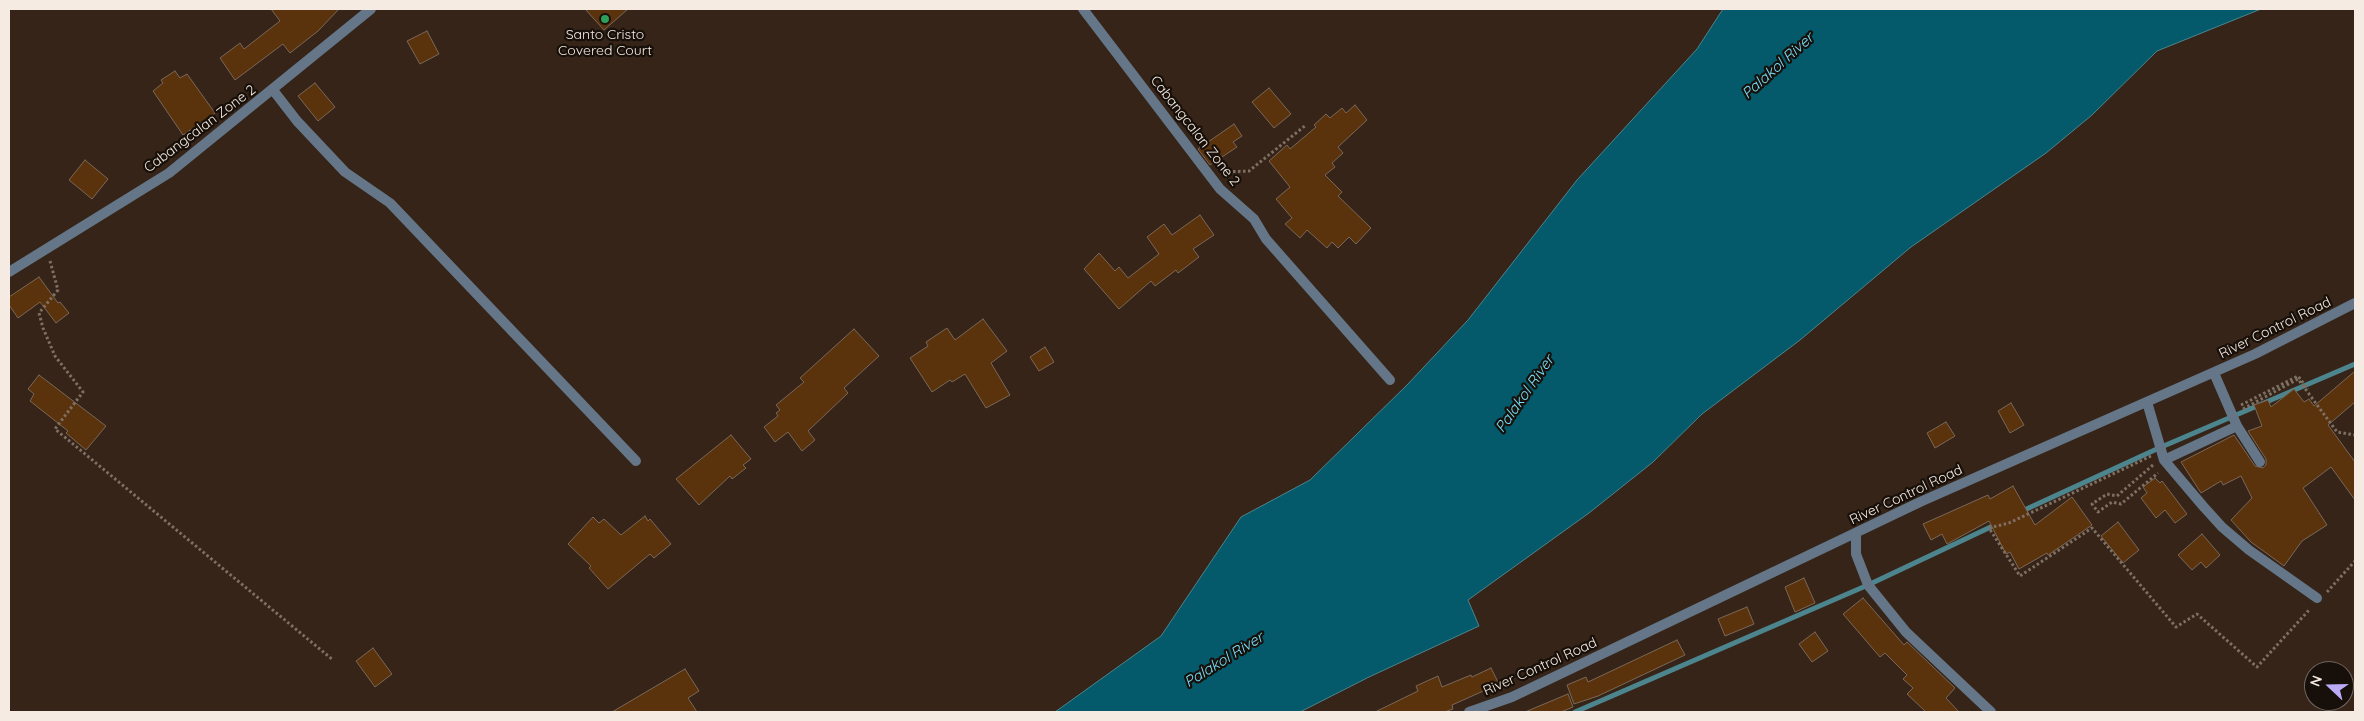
<!DOCTYPE html>
<style>
body{margin:0}
#map{position:relative;width:2364px;height:721px;overflow:hidden;background:#352417;font-family:Quicksand,sans-serif}
canvas{display:block}
.frame{position:absolute;inset:0;border:10px solid #f6ebe2;pointer-events:none}
.north{position:absolute;left:2304px;top:661px;width:50px;height:50px;box-sizing:border-box;background:#170f09;border:1px solid #706760;border-radius:50%;rotate:291deg;font-size:14px;font-weight:700;line-height:20px;text-align:center;color:#f6ebe2}
.north::after{content:'';display:block;margin:auto;width:18px;height:22px;background:#bbaaf6;clip-path:polygon(50% 0,100% 100%,50% 72%,0 100%)}
</style>
<div id="map">
<canvas width="2364" height="721"></canvas>
<div class="frame"></div>
<div class="north">N</div>
</div>
<script>
const c = document.querySelector('canvas').getContext('2d');
c.lineJoin = 'round';
function fill(path, color) { c.fillStyle = color; c.fill(path, 'evenodd'); }
const shape = rows => new Path2D(rows.map(r => 'M' + r).join(''));
function trace(path, color, width, dash) { c.strokeStyle = color; c.lineWidth = width; c.lineCap = dash ? 'butt' : 'round'; c.setLineDash(dash || []); c.stroke(path); }
function drawText(font, color, halo, rows, align = 'center') {
  c.font = font + ' Quicksand,sans-serif'; c.lineWidth = 4.5; c.setLineDash([]); c.textBaseline = 'middle'; c.strokeStyle = halo; c.fillStyle = color; for (const [text, x, y, turn = 0] of rows) {
    c.save(); c.translate(x, y); c.rotate((+turn || 0) * Math.PI / 180); c.textAlign = isNaN(turn) ? turn : align; if (halo) c.strokeText(text, 0, 0); c.fillText(text, 0, 0); c.restore();
  }
}
const water = shape([
 [1723,9,2261,9,2157,51,2092,115,2046,153,1911,247,1800,340,1702,414,1653,462,1589,513,1468,600,1479,626,1369,677,1300,712,1055,712,1161,636,1241,517,1310,480,1407,385,1468,320,1577,180,1697,49,1723,9]
]);
const stream = shape([
 [2020,512,2159,448,2355,364],
 [1575,712,1868,585,1997,524]
]);
const building = shape([
 [271,9,339,9,318,31,290,53,283,44,235,80,220,58,240,43,244,49,280,21,271,9],
 [585,9,628,9,604,30,585,9],
 [427,31,439,54,420,64,407,41,427,31],
 [175,71,180,78,187,74,215,113,183,135,153,91,163,83,161,80,175,71],
 [315,83,335,107,318,121,298,96,315,83],
 [1269,88,1291,114,1274,128,1252,102,1269,88],
 [1355,105,1367,120,1338,147,1343,153,1332,163,1335,167,1325,175,1342,192,1338,196,1371,228,1356,244,1349,237,1338,248,1332,242,1327,248,1307,230,1300,238,1285,224,1292,218,1276,199,1290,187,1269,161,1287,145,1290,149,1316,127,1314,125,1326,114,1330,118,1342,108,1346,113,1355,105],
 [1234,124,1242,136,1233,142,1237,147,1210,165,1198,149,1234,124],
 [85,160,108,179,92,199,69,180,85,160],
 [1200,215,1214,235,1193,249,1199,257,1178,273,1176,270,1155,286,1151,281,1119,309,1084,269,1099,253,1115,271,1119,267,1128,278,1159,254,1147,237,1164,224,1172,235,1200,215],
 [39,277,58,303,60,302,69,313,56,323,40,302,18,318,9,305,9,297,39,277],
 [983,319,1007,351,991,363,1010,395,986,408,965,374,952,382,950,380,932,392,910,358,928,346,926,342,947,328,955,340,983,319],
 [854,329,879,356,844,388,848,393,808,431,815,440,802,451,788,432,775,442,764,427,778,416,776,413,780,410,776,405,804,382,800,378,854,329],
 [1045,347,1054,362,1039,371,1030,357,1045,347],
 [2355,371,2355,402,2328,425,2355,462,2355,500,2331,467,2303,488,2327,525,2302,541,2284,566,2251,542,2231,520,2252,498,2241,476,2223,485,2221,481,2201,493,2181,462,2234,435,2255,466,2263,468,2266,465,2266,459,2248,431,2262,426,2254,405,2268,400,2271,407,2294,389,2304,402,2309,399,2314,406,2355,371],
 [39,375,106,426,86,450,66,433,68,431,30,401,34,394,28,389,39,375],
 [2011,403,2024,425,2010,433,1998,411,2011,403],
 [1946,422,1955,436,1935,448,1927,433,1946,422],
 [731,435,751,459,743,465,746,468,732,479,730,476,699,505,676,479,731,435],
 [2155,478,2160,483,2162,481,2187,514,2175,523,2165,510,2156,518,2141,498,2147,493,2143,487,2155,478],
 [2013,486,2035,525,2072,497,2092,525,2048,555,2047,553,2019,569,2010,552,2006,554,1989,521,1947,544,1942,534,1931,540,1923,524,1988,495,1990,499,2013,486],
 [645,516,648,521,650,519,671,544,654,558,650,554,608,589,589,568,591,566,568,544,593,517,599,523,604,519,621,535,645,516],
 [2118,522,2139,550,2123,563,2101,536,2118,522],
 [2202,534,2220,555,2206,568,2201,562,2192,570,2178,555,2202,534],
 [1804,578,1815,603,1795,612,1785,587,1804,578],
 [1863,598,1904,645,1907,642,1955,688,1946,698,1959,712,1926,712,1907,694,1913,688,1903,679,1907,675,1885,653,1880,657,1843,614,1863,598],
 [1747,607,1754,624,1725,636,1718,619,1747,607],
 [1815,632,1828,651,1812,662,1799,644,1815,632],
 [1677,640,1685,655,1598,696,1574,704,1567,685,1586,677,1588,682,1677,640],
 [373,648,392,674,375,687,356,661,373,648],
 [1491,668,1499,684,1452,705,1453,709,1444,712,1375,712,1418,691,1416,686,1438,676,1442,687,1471,675,1472,677,1491,668],
 [685,669,699,691,688,698,697,712,612,712,685,669],
 [1568,694,1573,707,1561,712,1525,712,1568,694]
]);
const path = shape([
 [1223,172,1249,171,1306,125],
 [50,261,58,290,39,313,43,328,55,356,83,392,55,429,333,660],
 [2241,405,2298,376,2308,389],
 [2243,409,2298,379,2337,432,2355,435],
 [2151,456,2009,523,1989,528,2020,576,2092,528,2176,627,2197,614,2257,667,2310,609],
 [2153,465,2117,496,2107,494,2092,504,2098,512,2112,502,2121,504,2158,473],
 [2327,592,2355,561]
]);
const street = shape([
 [1083,9,1220,189,1254,219,1266,239,1390,380],
 [273,90,297,121,345,172,390,203,636,461],
 [9,272,169,173,371,9],
 [2214,373,2237,426,2260,462],
 [2147,402,2164,460,2203,506,2222,527,2249,550,2317,598],
 [2164,460,2237,426],
 [1856,533,1856,554,1868,585,1906,632,1991,712],
 [1469,712,1512,697,1920,502,2255,354,2355,303]
]);
const markers = [
 [605,19,5,"#2e9e5b"]
];
const poiNames = [
 ["Santo Cristo",605,35],
 ["Covered Court",605,51]
];
const streetNames = [
 ["Cabangcalan Zone 2",200,129,-37],
 ["Cabangcalan Zone 2",1195,131,52],
 ["River Control Road",2275,328,-26],
 ["River Control Road",1906,495,-25],
 ["River Control Road",1540,667,-24]
];
const waterNames = [
 ["Palakol River",1778,66,-42],
 ["Palakol River",1525,394,-55],
 ["Palakol River",1224,660,-32]
];
fill(water, '#04596a');
trace(water, '#4d858e', 1);
trace(stream, '#4d858e', 5);
fill(building, '#5a330c');
trace(building, '#7b6859', 1);
trace(path, '#7f7065', 3, [2.5, 2.5]);
trace(street, '#647687', 10);
for (const [x, y, r, color] of markers) { const dot = new Path2D(); dot.arc(x, y, r, 0, 2 * Math.PI); c.fillStyle = color; c.fill(dot); trace(dot, '#170f09', 2); }
drawText('14px', '#f6ebe2', '#170f09', poiNames);
drawText('14px', '#f6ebe2', '#170f09', streetNames);
drawText('italic 15px', '#76e1fc', '#170f09', waterNames);
</script>
